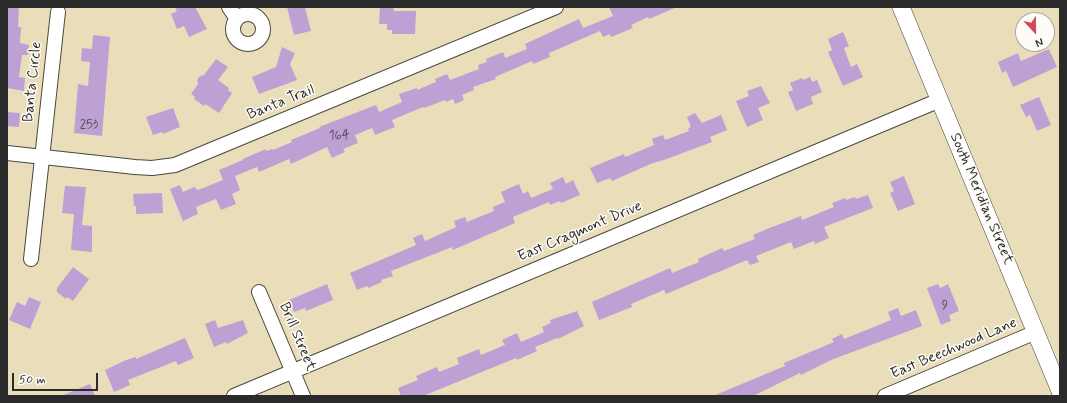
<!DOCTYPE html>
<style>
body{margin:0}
#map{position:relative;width:1067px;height:403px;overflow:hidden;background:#e9deb9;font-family:Mynerve,sans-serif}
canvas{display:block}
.frame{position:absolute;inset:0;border:8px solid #2b2b2b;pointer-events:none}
.north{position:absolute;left:1015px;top:12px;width:40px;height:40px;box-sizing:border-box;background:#fdfcf7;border:1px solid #a9a8a5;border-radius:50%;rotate:158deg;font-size:11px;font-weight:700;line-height:16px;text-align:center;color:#2b2b2b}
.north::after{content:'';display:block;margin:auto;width:14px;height:18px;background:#d1495b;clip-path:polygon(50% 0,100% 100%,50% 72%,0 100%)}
.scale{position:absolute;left:12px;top:373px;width:86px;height:18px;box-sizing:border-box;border:2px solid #2b2b2b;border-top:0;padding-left:5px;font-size:12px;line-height:14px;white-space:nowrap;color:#2b2b2b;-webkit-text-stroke:3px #fdfcf7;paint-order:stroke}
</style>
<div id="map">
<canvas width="1067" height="403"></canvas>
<div class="frame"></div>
<div class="north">N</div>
<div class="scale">50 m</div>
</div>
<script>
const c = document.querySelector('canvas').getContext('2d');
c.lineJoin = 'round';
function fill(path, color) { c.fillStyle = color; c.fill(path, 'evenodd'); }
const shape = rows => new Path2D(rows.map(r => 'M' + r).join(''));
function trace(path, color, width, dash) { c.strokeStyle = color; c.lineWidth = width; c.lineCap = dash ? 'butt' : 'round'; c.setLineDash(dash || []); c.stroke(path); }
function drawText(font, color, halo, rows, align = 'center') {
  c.font = font + ' Mynerve,sans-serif'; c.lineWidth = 3; c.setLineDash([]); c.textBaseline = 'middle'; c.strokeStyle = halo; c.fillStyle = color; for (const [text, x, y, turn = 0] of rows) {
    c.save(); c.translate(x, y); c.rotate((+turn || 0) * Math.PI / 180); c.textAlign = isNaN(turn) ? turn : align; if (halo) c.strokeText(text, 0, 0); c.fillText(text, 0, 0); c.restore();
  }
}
const building = shape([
 [7,7,19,7,18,27,21,27,20,43,29,45,28,55,22,55,19,77,25,78,24,91,7,88],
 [175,7,195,7,207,29,189,37,184,26,177,29,171,14,177,11],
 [287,7,305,7,311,31,294,35],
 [380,7,393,7,394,11,416,11,415,34,392,34,392,30,387,30,387,24,379,24],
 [609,7,677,7,649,19,648,17,631,25,633,28,611,37,610,34,603,37,600,31,549,53,550,57,533,64,532,61,495,77,496,79,473,87,474,90,462,95,464,100,455,104,453,99,446,102,445,100,424,108,423,107,392,120,395,127,375,135,372,128,355,135,358,143,343,149,345,152,332,158,327,147,291,164,289,159,259,172,257,167,235,176,240,190,232,194,236,204,221,210,216,199,196,207,198,214,183,221,170,189,180,185,183,192,194,187,198,190,223,180,219,170,243,160,243,159,266,149,266,151,272,149,273,150,292,142,291,140,320,128,319,127,376,105,379,112,402,102,399,94,417,88,417,90,436,82,435,79,447,74,450,80,479,69,478,65,487,62,486,59,503,52,505,58,527,49,525,44,579,19,583,28,613,16],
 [843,32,849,46,844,48,851,67,857,64,863,77,843,86,828,52,832,50,828,39],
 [93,35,110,37,102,136,74,133,78,84,88,86,90,62,81,61,82,48,92,49],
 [282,47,295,53,290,64,297,80,259,94,252,77,276,67],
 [1049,49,1057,67,1013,87,1006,71,1002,73,998,62,1018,53,1021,61],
 [216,59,228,67,218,80,229,88,228,90,232,93,219,113,205,104,204,106,194,99,195,97,191,94,198,84,197,80,200,76,204,75],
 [810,77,812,82,817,80,822,92,811,97,813,104,796,111,788,92,793,90,790,83,802,78,803,80],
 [761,86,770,103,758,108,763,120,747,127,736,101,749,96,747,91],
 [1039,97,1051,125,1037,131,1030,115,1026,117,1020,105],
 [173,108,180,127,163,134,162,132,153,135,146,117],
 [7,112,20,113,19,127,7,126],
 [695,113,702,123,721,115,727,130,710,137,712,142,664,160,653,163,612,181,610,178,597,183,590,168,624,154,625,157,654,145,652,139,663,135,665,140,689,131,688,128,691,127,687,117],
 [904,176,915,204,898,211,890,193,894,191,890,182],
 [563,177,566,184,573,180,580,195,561,203,560,201,550,205,549,202,513,217,515,223,453,250,452,247,391,271,393,276,381,280,382,282,368,288,367,286,357,290,350,273,416,245,413,238,422,234,425,241,456,227,454,221,465,217,467,222,494,211,493,207,505,202,501,192,519,184,523,194,528,191,531,198,553,189,550,183],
 [65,186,86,187,82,225,92,226,92,252,71,250,74,214,62,213],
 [162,193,163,213,136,214,136,206,134,206,133,194],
 [868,195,873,208,824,227,829,238,815,244,814,241,794,249,791,242,756,256,759,262,750,265,747,260,666,294,664,290,631,304,632,307,599,320,592,302,670,268,672,273,699,262,698,259,722,248,724,251,755,239,753,235,767,229,801,216,802,220,834,207,832,203,845,198,846,200,855,197,856,199],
 [73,267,89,279,73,301,67,297,66,299,57,292,57,288],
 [327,284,333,300,306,311,305,308,294,312,289,300],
 [938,284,940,288,948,284,959,311,949,315,951,321,941,325,927,288],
 [29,297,41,302,30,329,9,320,17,302,25,306],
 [898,308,901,316,916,310,922,326,831,360,801,375,800,373,753,396,713,396,785,366,784,363,834,342,832,339,842,334,844,339,891,320,888,312],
 [577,311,584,326,558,339,557,338,535,347,537,351,517,360,516,358,423,396,401,396,398,388,418,380,416,376,437,367,439,372,459,364,457,358,479,349,481,355,505,345,502,340,517,333,521,342,544,332,542,327,551,323,550,320],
 [215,320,218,328,243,320,248,333,227,344,226,342,214,347,205,324],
 [185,338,194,358,178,365,176,361,128,380,130,385,114,392,105,370,126,360,136,357,136,359],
 [90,384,95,396,61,396]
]);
const minor = shape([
 [229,7,237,19],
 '233 29a15 15 0 1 1 30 0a15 15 0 1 1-30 0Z',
 [7,153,135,167,152,168,175,165,556,7],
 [31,259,58,12],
 [259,292,303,396],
 [234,396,940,100],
 [885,396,1036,332]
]);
const major = shape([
 [901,7,1060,391]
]);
const numberNames = [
 ["253",89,125],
 ["164",339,136],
 ["9",945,306]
];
const streetNames = [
 ["Banta Circle",33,82,-84],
 ["Banta Trail",281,103,-22],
 ["South Meridian Street",981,199,67],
 ["East Cragmont Drive",580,232,-23],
 ["Brill Street",297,337,67],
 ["East Beechwood Lane",954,349,-23]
];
fill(building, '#bea0d4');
trace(minor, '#484640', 16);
trace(major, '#484640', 18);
trace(minor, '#fff', 14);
trace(major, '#fff', 17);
drawText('13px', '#504855', null, numberNames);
drawText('15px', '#2b2b2b', '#fdfcf7', streetNames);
</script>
